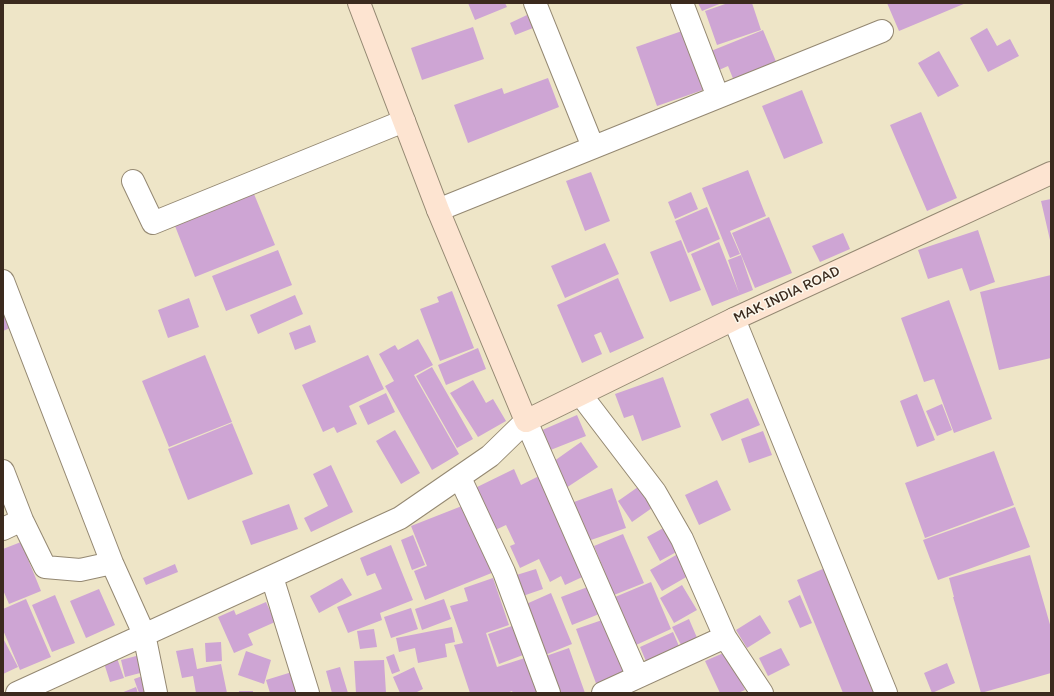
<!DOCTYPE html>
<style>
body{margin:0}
#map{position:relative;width:1054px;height:696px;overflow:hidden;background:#eee5c7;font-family:Itim,sans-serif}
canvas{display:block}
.frame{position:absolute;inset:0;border:4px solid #3b2a1e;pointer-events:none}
</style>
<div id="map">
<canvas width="1054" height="696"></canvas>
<div class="frame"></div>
</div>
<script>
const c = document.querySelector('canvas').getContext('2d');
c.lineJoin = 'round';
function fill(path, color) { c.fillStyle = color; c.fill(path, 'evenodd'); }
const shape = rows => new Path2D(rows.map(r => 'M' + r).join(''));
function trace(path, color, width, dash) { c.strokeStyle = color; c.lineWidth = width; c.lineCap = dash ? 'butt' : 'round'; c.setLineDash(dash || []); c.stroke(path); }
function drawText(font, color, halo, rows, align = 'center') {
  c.font = font + ' Itim,sans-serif'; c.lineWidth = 3; c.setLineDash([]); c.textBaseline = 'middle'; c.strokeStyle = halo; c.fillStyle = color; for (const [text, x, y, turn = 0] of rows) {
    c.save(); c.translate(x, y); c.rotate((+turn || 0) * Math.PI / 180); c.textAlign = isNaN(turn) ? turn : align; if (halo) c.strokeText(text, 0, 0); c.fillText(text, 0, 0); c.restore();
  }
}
const building = shape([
 [468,3,505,3,507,7,475,20],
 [698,3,722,3,702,11],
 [728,3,752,3,761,30,717,45,705,11],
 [887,3,966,3,899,31],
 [527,15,533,28,515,35,510,23],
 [473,27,484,59,422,80,411,48],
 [987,28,997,46,1010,39,1019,56,988,72,970,38],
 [763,30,777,64,734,81,728,66,719,70,711,51],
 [682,31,703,90,657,106,636,47],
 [939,51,959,86,938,97,918,63],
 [548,78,559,107,468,143,454,105,502,88,504,94],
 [802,90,823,143,784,159,762,106],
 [921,112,957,198,927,211,890,125],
 [748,170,766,216,730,231,740,254,730,258,702,188],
 [591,172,610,221,585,231,566,181],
 [691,192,698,209,675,219,668,202],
 [254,194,275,245,195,277,175,226],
 [1051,199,1051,240,1050,240,1041,201],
 [707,207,720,239,688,253,675,221],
 [769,217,792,273,755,288,732,233],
 [978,230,995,282,970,291,962,268,928,279,918,250],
 [843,233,850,249,820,262,812,246],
 [681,240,701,290,670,302,650,252],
 [719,242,739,293,728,260,741,255,753,290,712,306,691,254],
 [605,243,619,274,565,298,551,266],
 [278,250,292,285,226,311,212,276],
 [1051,275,1051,358,999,370,980,292],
 [618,278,644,338,610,353,601,332,594,335,602,354,582,363,557,305],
 [452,291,474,348,440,361,420,309,439,302,437,297],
 [295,295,303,314,258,334,250,315],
 [189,298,199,327,168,338,158,310],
 [949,300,992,419,954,433,934,379,924,382,901,318],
 [3,307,10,328,3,331],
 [310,325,316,342,295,350,289,333],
 [418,339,433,365,414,375,459,454,432,470,385,386,394,381,379,354,395,345,398,350],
 [478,348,486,369,446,385,438,365],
 [205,355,232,422,169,447,142,381],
 [368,355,384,389,349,406,357,424,337,433,334,427,323,432,302,385],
 [432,367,473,439,457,448,416,376],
 [663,377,681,427,642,441,633,415,624,418,615,394],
 [473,380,486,403,493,399,506,421,478,437,450,393],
 [386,393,395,412,368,425,359,406],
 [917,394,935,440,917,447,900,401],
 [748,398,760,425,722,441,710,414],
 [942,404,952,430,937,436,926,411],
 [577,415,586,436,548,451,540,431],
 [232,423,253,474,188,500,168,449],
 [395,430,420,473,401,484,376,441],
 [763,431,772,455,749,463,741,439],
 [581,442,598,467,566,488,550,464],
 [994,451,1014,505,925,538,905,483],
 [331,465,353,512,311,532,304,518,328,506,313,474],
 [514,469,521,485,543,474,591,573,565,585,561,576,550,582,539,559,520,568,510,546,515,544,506,525,491,532,471,490],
 [717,480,731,510,699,525,685,495],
 [638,487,652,508,632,522,618,501],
 [612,488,626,528,588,541,574,502],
 [289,504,298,529,251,545,242,521],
 [467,504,494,572,425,600,414,571,427,566,411,526],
 [1015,507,1030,547,938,580,923,540],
 [667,526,680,550,660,561,647,537],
 [623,534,644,583,614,595,594,546],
 [413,535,425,565,412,570,401,540],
 [21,542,41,591,9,604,3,590,3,549],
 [391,545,413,600,380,613,382,620,348,633,337,607,382,589,375,573,367,576,360,558],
 [683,551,695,572,662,591,650,570],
 [1030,555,1051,628,1051,673,981,693,953,597,954,597,949,578],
 [175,564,178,572,146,585,143,578],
 [825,568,876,693,843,693,797,580],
 [536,569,543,589,517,598,510,577],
 [342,578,352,595,319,613,310,596],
 [493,578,509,625,486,633,497,667,528,657,540,693,513,693,512,691,507,693,470,693,454,645,463,643,450,606,468,601,464,588],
 [651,582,671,629,636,645,615,597],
 [593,585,604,612,572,625,561,597],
 [682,585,697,610,674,623,660,598],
 [99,589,115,625,86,638,70,601],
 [551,593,572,644,540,657,524,605],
 [55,595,75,643,52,652,32,605],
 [800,595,812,623,800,628,788,601],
 [26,599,51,657,20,670,3,630,3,609],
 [444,599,451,619,422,630,415,609],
 [266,602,275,622,248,634,253,645,234,653,218,617,234,610,236,615],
 [411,608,418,629,391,638,384,617],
 [760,615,771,633,747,648,736,630],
 [608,618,629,674,597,686,576,629],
 [689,619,698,640,682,647,672,627],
 [512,626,523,655,499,664,488,634],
 [452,627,455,642,445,644,447,657,418,663,415,648,399,652,396,638],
 [374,629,377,647,360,649,357,631],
 [673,632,681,651,648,666,640,647],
 [3,640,4,640,18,667,3,674],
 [221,642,222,661,206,662,205,643],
 [193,648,197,669,221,664,227,693,196,693,193,676,182,678,176,651],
 [569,648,585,693,559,693,546,656],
 [781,648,790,665,768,676,759,658],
 [246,651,271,660,264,684,238,675],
 [728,651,745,690,738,693,720,693,705,661],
 [394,654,400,671,392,674,386,657],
 [140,655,144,672,125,677,121,660],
 [117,658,124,678,110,682,104,663],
 [384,660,386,693,356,693,354,661],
 [947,663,955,683,932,693,924,673],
 [340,667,348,693,332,693,326,671],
 [414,667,423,689,415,693,400,693,393,677],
 [292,672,298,693,270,693,266,680],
 [148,674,153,690,139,693,134,679],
 [136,687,138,693,121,693],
 [239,691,253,691,253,693,239,693]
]);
const street = shape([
 [535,3,593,147],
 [682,3,718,97],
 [133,181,153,223,404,121],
 [438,210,882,31],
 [3,281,112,563,144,634,156,693],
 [734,319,886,693],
 [581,395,655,492,682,539,725,637],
 [3,471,22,520,45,567,80,570,112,563],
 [460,478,504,572,549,693],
 [3,529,22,520],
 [272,577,308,693],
 [17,693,400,518,490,456,526,421,638,677],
 [603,693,725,637,762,693]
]);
const secondary = shape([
 [359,3,438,210,526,421,734,319,1051,173]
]);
const streetNames = [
 ["MAK INDIA ROAD",787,295,-25]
];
fill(building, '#cea5d4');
trace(street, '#948872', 24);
trace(secondary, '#948872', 24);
trace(street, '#fff', 22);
trace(secondary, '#fde4d1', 22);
drawText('15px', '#3b2a1e', '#fbf7ec', streetNames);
</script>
